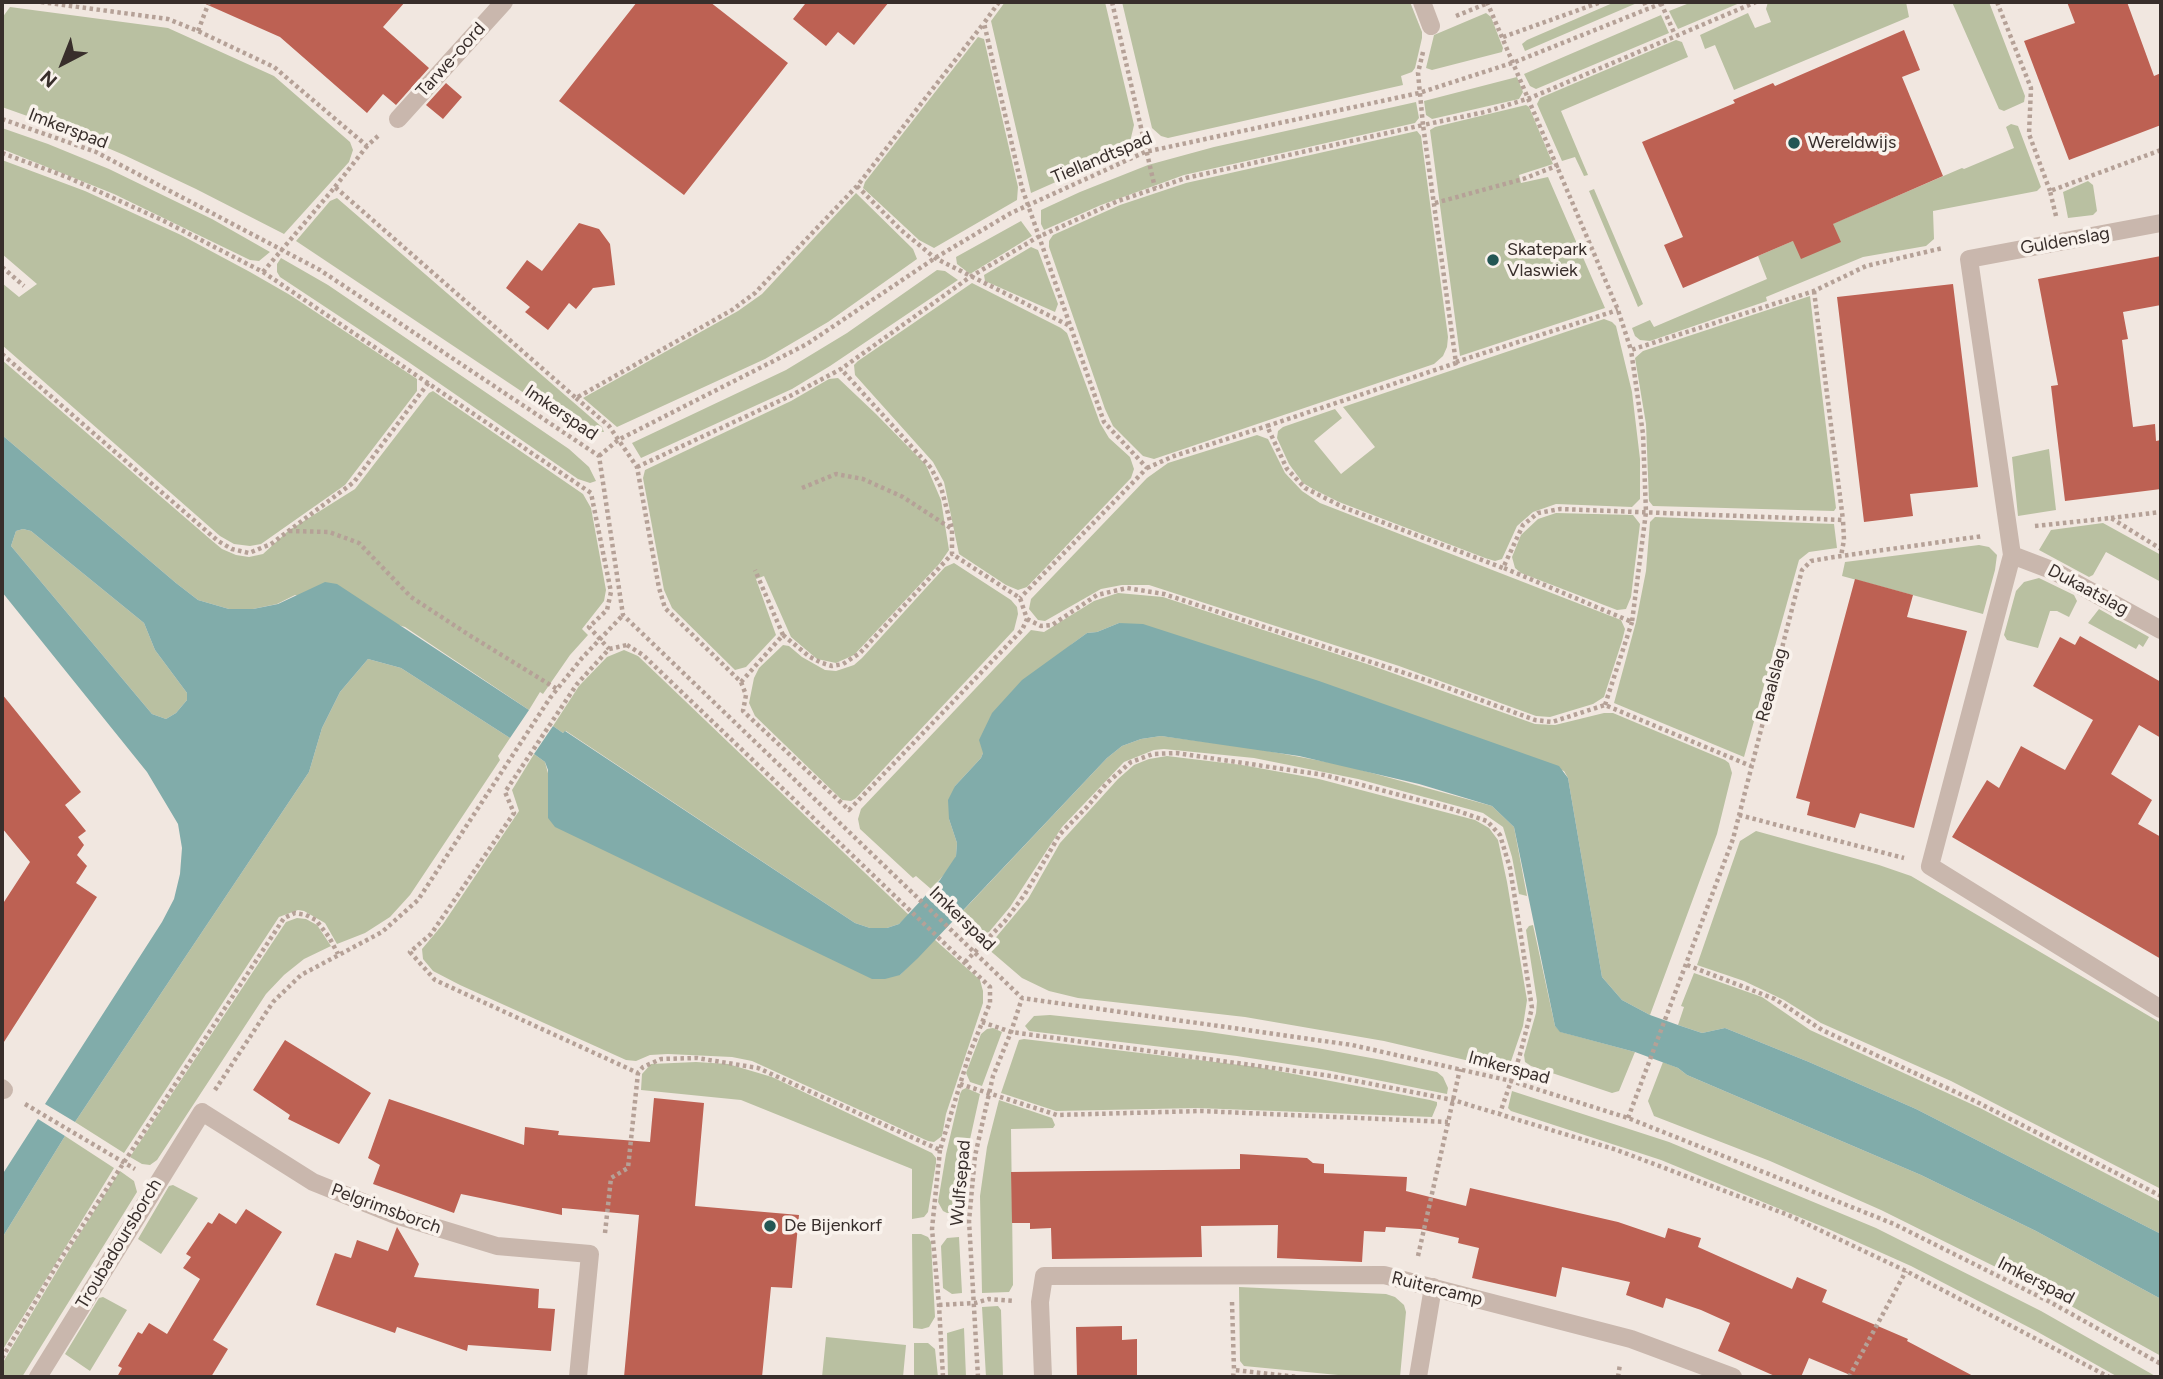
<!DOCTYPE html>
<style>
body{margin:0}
#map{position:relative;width:2163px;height:1379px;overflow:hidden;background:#f1e7e0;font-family:Figtree,sans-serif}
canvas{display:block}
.frame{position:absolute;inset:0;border:4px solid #382e2b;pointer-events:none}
.north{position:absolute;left:28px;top:28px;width:70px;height:70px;-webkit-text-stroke:5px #f9f2ec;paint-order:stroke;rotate:222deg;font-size:19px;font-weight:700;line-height:28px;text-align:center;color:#382e2b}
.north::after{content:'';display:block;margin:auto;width:24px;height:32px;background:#382e2b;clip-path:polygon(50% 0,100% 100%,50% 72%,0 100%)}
</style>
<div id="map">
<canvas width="2163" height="1379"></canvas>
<div class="frame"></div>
<div class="north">N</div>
</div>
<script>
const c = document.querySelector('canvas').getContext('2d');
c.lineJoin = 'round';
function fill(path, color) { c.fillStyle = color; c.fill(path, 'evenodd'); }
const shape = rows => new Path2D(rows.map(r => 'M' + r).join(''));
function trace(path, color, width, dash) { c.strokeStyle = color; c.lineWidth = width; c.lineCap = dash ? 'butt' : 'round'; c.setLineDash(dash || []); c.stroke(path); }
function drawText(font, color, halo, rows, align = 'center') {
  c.font = font + ' Figtree,sans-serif'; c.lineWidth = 7; c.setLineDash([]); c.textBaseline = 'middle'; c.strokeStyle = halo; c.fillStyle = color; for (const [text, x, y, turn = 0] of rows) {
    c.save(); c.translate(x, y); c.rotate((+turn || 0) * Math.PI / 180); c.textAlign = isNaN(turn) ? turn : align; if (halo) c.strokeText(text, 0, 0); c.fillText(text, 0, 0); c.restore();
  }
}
const green = shape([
 [1005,2,1105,2,1134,125,1130,142,1121,153,1031,193,991,21],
 [1122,2,1410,2,1422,32,1422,38,1415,68,1412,72,1401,76,1403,85,1168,138,1161,136,1152,128],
 [1615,2,1637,3,1525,51,1522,44,1527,40],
 [1692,2,1742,2,1678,29,1669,11],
 [1768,2,1906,2,1909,17,1734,90,1715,45,1705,49,1700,35,1748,13,1755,28,1771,22,1766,9],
 [1952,2,1989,2,2025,96,2024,102,2004,111,1999,109],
 [10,7,168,28,274,76,350,142,353,150,349,162,284,234,196,189,124,155,61,128,2,107,2,18],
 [1486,13,1491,17,1503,48,1502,52,1432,70,1426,68,1434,35],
 [1661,15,1669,33,1536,89,1530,86,1524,74],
 [978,37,984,39,1018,187,1017,200,934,248,919,240,863,188,865,182],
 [1676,40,1682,42,1688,57,1561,111,1588,175,1584,176,1575,157,1562,161,1537,104,1540,98],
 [1517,77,1523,92,1519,99,1432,119,1426,115,1424,101],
 [1416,102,1419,118,1415,123,1184,175,1101,205,1044,230,1041,224,1041,210,1080,192,1148,165,1214,147],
 [1526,105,1529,107,1553,164,1519,175,1521,183,1548,177,1605,308,1460,356,1430,130,1435,127],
 [2011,124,2018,126,2041,187,2037,191,1933,211,1934,239,1926,246,1863,257,1766,297,1767,301,1650,341,1640,340,1635,336,1632,328,1650,320,1654,327,1767,279,1758,256,1962,168,1964,169,2014,148,2006,127],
 [2,128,48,144,109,169,212,219,270,252,259,261,250,260,114,194,2,149],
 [1417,131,1421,136,1448,337,1447,347,1443,356,1434,364,1154,459,1143,456,1113,426,1105,409,1049,247,1049,241,1053,235,1120,205,1186,183],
 [2,160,85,191,181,235,250,272,290,295,417,379,417,391,345,485,261,544,250,546,234,544,220,536,2,345,2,283,19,297,37,284,2,254],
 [2088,181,2093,185,2097,211,2093,215,2068,218,2063,192],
 [1594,189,1643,304,1638,307,1589,191],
 [856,193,913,249,917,259,828,322,765,359,617,427,583,398,738,311,762,294],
 [337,198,602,427,604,432,581,431,296,241,330,201],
 [1021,221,1032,236,970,274,957,264,956,257],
 [1031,247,1038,250,1058,304,1055,312,985,281,984,275],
 [281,258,328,285,569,449,589,467,596,481,590,483,578,479,407,361,280,277,277,272,277,264],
 [937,270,945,271,958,280,830,366,792,389,641,458,632,443,786,370,847,333],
 [972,283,1061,328,1067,333,1100,423,1109,438,1130,457,1134,469,1131,478,1027,587,1018,590,1006,585,959,554,944,482,933,462,855,375,854,365,858,361],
 [1810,296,1836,508,1834,511,1653,506,1649,501,1646,424,1635,358,1643,351],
 [1604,319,1612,322,1616,326,1632,392,1640,459,1640,499,1632,507,1556,504,1533,512,1517,526,1502,559,1495,561,1485,558,1339,502,1313,489,1303,483,1289,464,1277,438,1278,431,1283,427,1335,409,1342,418,1314,441,1341,474,1375,447,1343,407],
 [2,360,210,539,222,549,236,555,249,557,263,554,288,531,355,489,429,393,433,391,583,494,591,508,606,590,604,601,582,629,588,635,570,655,543,694,540,692,529,710,405,627,295,595,277,604,253,609,229,609,198,600,176,583,2,435],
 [838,378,876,414,926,465,941,500,949,550,940,563,854,655,836,663,817,659,791,637,764,576,756,579,776,635,746,667,735,670,672,608,664,590,643,478,645,470,791,401,829,379],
 [1257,435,1268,439,1285,473,1302,491,1320,503,1621,620,1625,629,1622,641,1604,697,1593,704,1550,717,1536,716,1399,666,1149,585,1122,585,1101,589,1045,621,1038,620,1029,609,1031,599,1147,478,1168,463],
 [2049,449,2056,510,2018,516,2012,457],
 [1556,513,1633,515,1640,524,1631,597,1626,609,1617,610,1521,573,1515,568,1512,557,1521,535,1538,519],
 [1655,517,1834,524,1837,548,1809,552,1799,560,1744,757,1614,703,1636,622,1646,571,1650,522],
 [2103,523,2161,555,2161,582,2106,552,2093,575,2089,577,2039,550,2051,530],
 [23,529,31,531,144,623,155,650,187,693,187,700,176,713,166,719,152,714,11,546,16,531],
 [1979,545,1989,547,1997,555,1995,570,1983,614,1842,576,1845,562],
 [954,563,1011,600,1017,607,1018,614,1014,630,856,798,851,801,842,800,755,716,749,703,754,678,759,668,783,645,789,646,802,657,825,670,836,671,854,665,862,658,945,567],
 [2039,578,2074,595,2077,601,2069,617,2057,611,2050,611,2038,648,2007,640,2004,635,2016,591,2024,582],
 [1118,593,1163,597,1370,665,1535,724,1555,725,1604,713,1613,713,1725,760,1729,763,1732,773,1717,834,1650,1015,1622,1000,1602,977,1568,778,1564,771,1119,623,1097,632,1087,633,1072,644,983,753,981,758,955,786,949,819,957,843,956,856,952,866,931,889,916,876,913,878,860,829,858,819,861,809,1031,630,1044,632,1094,601],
 [2099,609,2149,637,2143,647,2139,644,2136,649,2088,623],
 [624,650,638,656,909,915,899,924,887,928,870,928,855,923,566,731,563,733,553,726,579,686,607,657],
 [368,659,401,668,510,738,498,756,500,760,410,895,390,917,365,933,337,944,325,923,304,911,298,910,279,917,124,1153,75,1122,309,772,322,728,340,692],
 [1161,736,1252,748,1343,765,1492,806,1514,827,1527,896,1519,894,1512,857,1503,827,1483,813,1358,779,1254,758,1164,749,1154,750,1124,762,1062,827,1010,907,989,932,977,936,958,916,1107,758,1122,746,1141,739],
 [534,754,545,762,549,777,900,975,934,939,980,980,983,991,983,1003,946,1114,942,1136,934,1142,928,1141,752,1061,732,1057,668,1054,650,1055,636,1061,626,1060,460,985,433,971,423,959,422,949,443,924,519,811,512,790],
 [1167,756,1242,765,1319,779,1475,820,1489,828,1498,840,1507,882,1527,1000,1523,1026,1508,1070,1384,1041,1245,1017,1078,998,1049,991,1022,978,987,948,1028,899,1060,843,1118,779,1134,765,1149,759],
 [1756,831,1879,865,1911,876,2161,1023,2161,1189,1951,1081,1821,1023,1784,1000,1744,981,1697,965,1740,841],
 [297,918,306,919,317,925,331,946,304,959,284,975,266,994,157,1160,150,1165,142,1164,130,1157,286,922],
 [1533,925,1555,1026,1561,1032,1635,1052,1619,1091,1612,1093,1531,1066,1525,1062,1524,1055,1536,1013,1537,1001,1526,930,1529,926],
 [1694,973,1762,997,1810,1030,1980,1108,2161,1202,2161,1234,1916,1109,1809,1062,1725,1028,1702,1033,1678,1025,1684,1007,1681,1006],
 [1050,1015,1202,1031,1317,1048,1382,1060,1437,1072,1443,1077,1448,1088,1447,1094,1326,1070,1237,1056,1029,1031,1025,1026,1034,1016],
 [993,1028,1002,1032,982,1086,970,1082,966,1073,981,1034,987,1029],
 [1024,1039,1257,1067,1430,1100,1437,1102,1437,1105,1432,1117,1197,1108,1056,1111,1001,1093,1019,1040],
 [696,1062,728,1064,772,1077,932,1153,936,1158,936,1163,928,1212,924,1217,912,1219,912,1169,741,1100,641,1090,642,1074,651,1064],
 [1663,1062,1678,1068,1687,1075,1921,1175,2036,1231,2161,1299,2161,1356,2044,1291,1881,1210,1770,1161,1654,1116,1648,1101],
 [966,1088,980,1094,965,1162,960,1212,947,1213,943,1211,938,1202,946,1154,960,1094,962,1090],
 [1512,1091,1669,1142,1876,1228,2041,1311,2157,1377,2118,1377,2036,1331,1911,1266,1826,1228,1661,1160,1511,1111,1508,1108],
 [999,1100,1052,1118,1055,1125,1053,1128,1011,1129,1013,1285,1009,1292,982,1293,980,1196,987,1147],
 [65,1136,114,1168,2,1351,2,1238],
 [120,1171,134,1181,137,1192,22,1377,2,1377,2,1364,70,1249],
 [173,1185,198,1198,161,1254,138,1239,169,1186],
 [912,1234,921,1234,928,1237,931,1242,935,1317,929,1327,922,1329,913,1328],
 [959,1237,962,1293,952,1294,943,1288,941,1246,947,1238],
 [1239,1287,1386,1294,1395,1297,1404,1305,1406,1312,1400,1377,1359,1377,1244,1366,1240,1361],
 [103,1297,127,1310,90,1371,65,1354,99,1298],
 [998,1306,1001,1310,1003,1377,986,1377,982,1307],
 [964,1328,966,1377,948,1377,947,1333],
 [826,1337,906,1345,903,1377,822,1377],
 [914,1343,928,1343,935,1349,938,1377,914,1377]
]);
const water = shape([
 [2,435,176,583,198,600,229,609,253,609,278,604,325,582,337,584,529,710,510,738,401,668,368,659,340,692,322,728,309,772,75,1122,45,1104,162,922,174,899,180,874,182,848,178,824,147,772,2,592],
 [23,529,31,531,144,623,155,650,187,693,187,700,176,713,166,719,152,714,11,546,16,531],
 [1119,623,1143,624,1319,681,1559,766,1568,778,1602,977,1622,1000,1650,1015,1678,1025,1702,1033,1725,1028,1809,1062,1916,1109,2161,1234,2161,1299,2036,1231,1921,1175,1687,1075,1678,1068,1635,1052,1560,1032,1555,1026,1514,827,1492,806,1419,784,1299,756,1161,736,1141,739,1122,746,1107,758,918,958,900,975,885,979,872,979,555,827,548,818,548,770,545,762,534,754,553,726,563,733,565,731,855,923,870,928,887,928,899,924,940,880,956,856,957,843,949,819,948,800,955,786,981,758,983,753,979,740,992,713,1022,680,1087,633,1097,632],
 [38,1119,65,1136,2,1238,2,1175]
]);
const building = shape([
 [201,2,405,2,383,27,429,68,396,105,383,94,367,113,280,37],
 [637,2,710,2,788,63,684,195,559,101],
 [802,2,889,2,854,45,838,32,826,46,793,19,805,4],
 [2067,2,2127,2,2154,76,2161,73,2161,125,2069,160,2024,41,2075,23],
 [1904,30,1920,70,1902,77,1943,176,1833,224,1841,242,1801,259,1793,241,1683,288,1664,245,1683,237,1642,142,1735,103,1733,100,1773,83,1775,86],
 [446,83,462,97,443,119,426,105],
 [579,223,599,229,610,244,615,285,593,288,576,309,569,303,548,330,525,312,530,307,506,288,527,260,542,271],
 [2161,256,2161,305,2123,312,2128,339,2122,340,2133,427,2155,424,2156,441,2161,440,2161,489,2065,501,2051,386,2058,385,2038,279],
 [1953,284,1978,487,1910,494,1913,516,1864,522,1837,297],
 [1855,579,1913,595,1907,617,1967,631,1914,828,1860,813,1855,828,1807,815,1810,802,1796,798],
 [2080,636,2161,682,2161,738,2139,725,2111,774,2152,800,2138,824,2161,837,2161,959,1952,837,1987,780,1999,788,2021,746,2065,770,2093,720,2033,686,2060,637,2075,645],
 [2,694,81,792,65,805,86,831,78,837,84,845,77,855,87,866,76,883,97,897,2,1045,2,905,30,862,2,828],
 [285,1040,371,1093,339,1144,288,1119,290,1115,253,1090],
 [654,1098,704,1103,695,1206,799,1215,792,1288,771,1287,762,1377,624,1377,639,1215,562,1208,562,1215,461,1194,454,1213,373,1184,380,1165,368,1158,389,1099,524,1145,525,1127,559,1131,558,1135,650,1142],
 [1240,1154,1307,1158,1313,1163,1324,1164,1324,1173,1407,1177,1406,1191,1466,1206,1470,1188,1618,1222,1665,1238,1668,1228,1701,1238,1698,1247,1792,1289,1797,1277,1827,1290,1822,1302,1908,1339,1907,1341,1975,1377,1855,1377,1809,1358,1801,1377,1777,1377,1718,1351,1730,1323,1701,1310,1666,1298,1663,1308,1626,1295,1630,1282,1562,1267,1556,1297,1472,1278,1479,1248,1458,1243,1459,1238,1420,1229,1386,1227,1385,1232,1364,1231,1362,1262,1277,1258,1278,1225,1201,1226,1202,1257,1052,1259,1051,1228,1030,1229,1030,1223,1012,1223,1011,1172,1240,1169],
 [246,1209,282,1232,213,1340,228,1349,211,1377,117,1377,122,1368,118,1366,138,1332,142,1334,149,1323,167,1334,200,1279,183,1268,191,1257,186,1254,208,1222,212,1224,219,1213,236,1224],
 [397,1227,419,1264,414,1277,539,1289,538,1308,555,1309,551,1351,468,1345,467,1351,397,1327,395,1333,316,1305,335,1253,351,1258,357,1240,388,1251],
 [1122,1326,1122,1340,1137,1339,1137,1377,1077,1377,1076,1327]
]);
const path = shape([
 [41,2,168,19,198,31,274,67,367,146,378,136],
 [999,2,984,23,1022,188,1104,422,1147,468,1020,598],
 [1112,2,1155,188],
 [1487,2,1618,310,1631,350,1814,291,1866,266,1943,248],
 [1644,2,1647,9],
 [1997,2,2031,88,2029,134,2050,191],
 [1661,3,1675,35],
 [1456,16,1488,3],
 [198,31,209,2],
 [1503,37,1601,2],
 [1423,52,1418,73,1423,125,1485,112,1530,98,1756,2],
 [2,119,96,152,320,270,599,456,623,615,1022,998,1352,1045,1511,1081,1628,1118,1894,1224,2050,1302,2161,1364],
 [2,153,67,177,164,221,263,272,591,493,611,592,607,610,589,627,609,649],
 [857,186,901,230,935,258,1068,325],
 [335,187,367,146],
 [1435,203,1523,179,1559,165],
 [2056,216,2050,191,2161,150],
 [2,267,24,286],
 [263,272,335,187,576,398,732,310,755,293,857,186,984,23],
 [1814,291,1843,520],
 [2,354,218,541,232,549,249,553,271,544,354,482,429,382],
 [1456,362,1618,310],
 [576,398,609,426,637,467,659,588,665,608,741,682,746,695,743,711,849,810,1022,630,1027,619,1020,598,952,554,952,529,941,487,931,468,841,369],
 [599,456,618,440,807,344,935,258,1011,213,1145,152,1419,93,1515,62,1665,2],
 [637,467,790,396,841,369,970,277,1038,237,1118,201,1186,178,1423,125,1456,363,1267,426,1287,469,1305,488,1345,508,1503,568,1523,525,1538,513,1560,509,1843,520,1844,540,1841,556],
 [1147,468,1174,456,1267,426],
 [802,488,836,474,863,479,903,497,952,529],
 [2111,518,2161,512],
 [2035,526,2111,518,2161,549],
 [289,531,329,532,359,543,411,597,469,635,557,689],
 [1504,568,1632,622,1646,512,1643,434,1631,350],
 [1027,619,1041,626,1052,625,1097,595,1127,588,1164,594,1429,681,1535,720,1552,722,1605,705,1751,766],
 [783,635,810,657,822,663,832,666,843,664,860,653,952,554],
 [627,645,643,655,990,987,990,1003,969,1055,940,1150,758,1068,697,1058,661,1059,643,1067,638,1073,435,980,410,952,431,934,514,813,505,792,577,684,609,649,627,645],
 [741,682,783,635,755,570],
 [1605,705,1632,622],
 [1739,815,1904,858],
 [965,962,1005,921,1025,894,1060,834,1087,807,1107,783,1131,762,1153,754,1176,753,1324,775,1449,808,1487,821,1500,835,1510,868,1520,930,1532,1008,1519,1058,1500,1113],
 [1687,965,1775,999,1822,1030,1975,1101,2161,1196],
 [982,1022,1011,1032,1331,1076,1453,1100,1617,1150,1788,1215,1906,1271,2109,1377],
 [960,1084,1057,1115,1201,1111,1448,1122],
 [215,1090,273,1002,301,975,382,932,418,900,550,698,582,658,623,615],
 [25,1104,135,1169],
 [1628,1118,1733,839,1802,570,1811,561,1834,557,1983,536],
 [940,1150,932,1229,939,1305,943,1377],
 [605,1233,611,1178,628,1168,638,1073],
 [1418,1256,1460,1069],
 [1232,1302,1234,1370,1298,1377],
 [939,1305,975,1303,989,1299,1014,1301],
 [2,1358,60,1260,284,918,295,913,306,915,316,920,329,937,338,954],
 [978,1377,969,1221,975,1156,993,1076,1011,1032,1022,998],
 [1233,1377,1234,1370],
 [1618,1377,1620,1364],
 [1849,1377,1906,1271]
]);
const minor = shape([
 [1422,2,1431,26],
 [398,119,504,2],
 [2161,223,1969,259,2012,555,1930,866,2161,1009],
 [2012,555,2054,571,2161,630],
 [2,1088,4,1090],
 [38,1377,202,1112,313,1182,395,1215,497,1246,590,1254,578,1377],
 [1043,1377,1040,1302,1044,1276,1384,1275,1631,1339,1733,1377],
 [1418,1377,1433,1287]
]);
const markers = [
 [1794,143,7,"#235654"],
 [1493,260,7,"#235654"],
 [770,1226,7,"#235654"]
];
const streetNames = [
 ["Tarwe-oord",451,60,-48],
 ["Imkerspad",68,129,21],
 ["Tiellandtspad",1102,158,-23],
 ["Guldenslag",2065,241,-10],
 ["Imkerspad",561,413,34],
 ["Dukaatslag",2088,590,28],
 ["Reaalslag",1772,685,-75],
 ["Imkerspad",962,919,44],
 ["Imkerspad",1509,1068,15],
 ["Wulfsepad",961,1183,-85],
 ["Pelgrimsborch",386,1209,20],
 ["Troubadoursborch",119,1244,-59],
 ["Imkerspad",2036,1281,27],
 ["Ruitercamp",1437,1289,14]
];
const poiNames = [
 ["Wereldwijs",1808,143],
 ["Skatepark",1507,250],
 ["Vlaswiek",1507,271],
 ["De Bijenkorf",784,1226]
];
fill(green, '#b9c0a1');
fill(water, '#81acaa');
fill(building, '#bd6153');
trace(path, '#b5a197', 4.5, [3.5, 3.5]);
trace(minor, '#c9b7ad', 18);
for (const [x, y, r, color] of markers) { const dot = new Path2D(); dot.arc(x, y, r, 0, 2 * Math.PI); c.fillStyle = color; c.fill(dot); trace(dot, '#f9f2ec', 2.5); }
drawText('18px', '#382e2b', '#f9f2ec', streetNames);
drawText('18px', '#382e2b', '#f9f2ec', poiNames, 'left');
</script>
